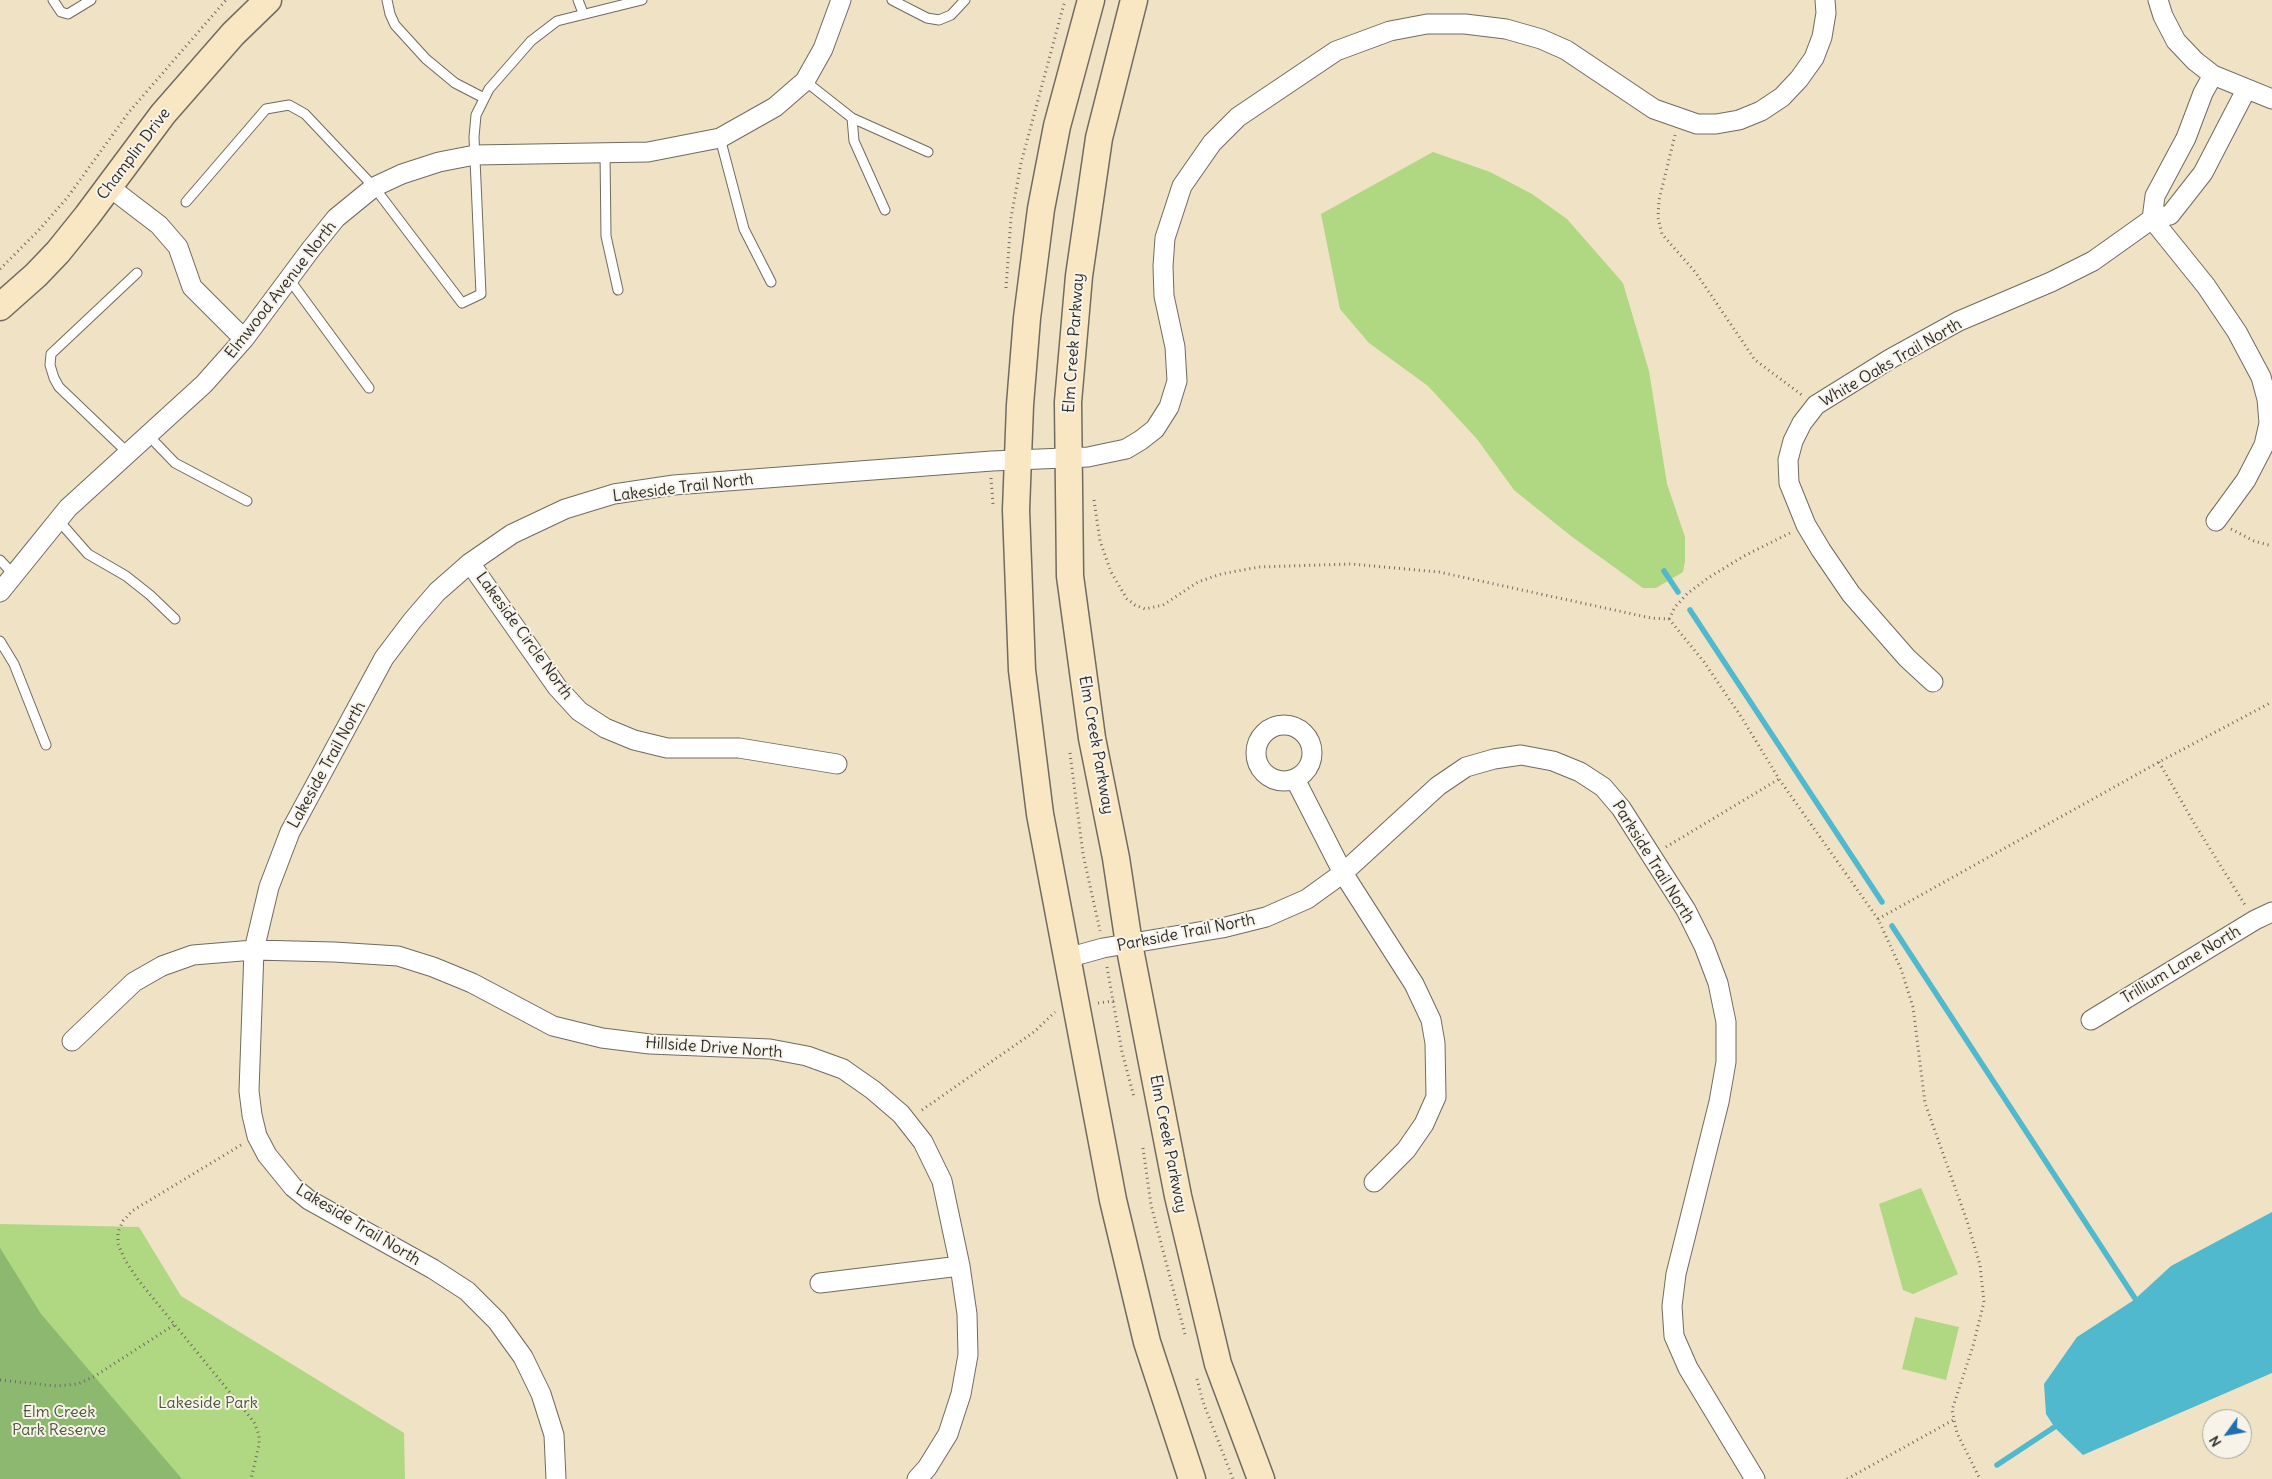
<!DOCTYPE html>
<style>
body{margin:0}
#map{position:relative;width:2272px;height:1479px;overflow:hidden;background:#efe2c5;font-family:Delius,sans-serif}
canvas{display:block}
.north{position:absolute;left:2202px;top:1409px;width:50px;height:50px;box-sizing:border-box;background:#f7f3e8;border:1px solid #a5a39c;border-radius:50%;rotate:238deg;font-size:14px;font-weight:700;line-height:20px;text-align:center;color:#2b2b2b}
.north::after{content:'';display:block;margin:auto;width:18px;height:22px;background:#1f6fb2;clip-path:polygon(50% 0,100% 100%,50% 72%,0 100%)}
</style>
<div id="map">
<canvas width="2272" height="1479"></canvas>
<div class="north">N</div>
</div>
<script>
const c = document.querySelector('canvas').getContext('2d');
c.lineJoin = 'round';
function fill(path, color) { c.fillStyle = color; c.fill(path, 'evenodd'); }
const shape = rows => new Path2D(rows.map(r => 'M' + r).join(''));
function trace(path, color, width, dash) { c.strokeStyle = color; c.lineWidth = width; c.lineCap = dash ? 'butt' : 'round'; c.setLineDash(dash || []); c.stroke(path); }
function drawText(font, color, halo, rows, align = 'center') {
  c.font = font + ' Delius,sans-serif'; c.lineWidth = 4; c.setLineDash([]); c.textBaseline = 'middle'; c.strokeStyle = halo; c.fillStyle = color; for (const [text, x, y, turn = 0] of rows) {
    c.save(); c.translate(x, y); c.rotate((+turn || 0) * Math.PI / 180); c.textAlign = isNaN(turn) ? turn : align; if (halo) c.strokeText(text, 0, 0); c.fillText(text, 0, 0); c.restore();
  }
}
const green = shape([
 [1433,152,1490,172,1532,194,1567,219,1623,283,1649,371,1667,484,1685,537,1685,561,1683,572,1656,588,1643,588,1571,536,1514,490,1477,439,1428,386,1369,343,1340,309,1321,214],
 [1921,1188,1958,1274,1913,1294,1903,1290,1879,1204],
 [0,1224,139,1227,181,1296,404,1433,405,1479,0,1479],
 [1915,1317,1959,1327,1946,1380,1902,1369]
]);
const forest = shape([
 [0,1248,41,1314,182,1479,0,1479]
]);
const water = shape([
 [2272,1212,2272,1373,2083,1455,2055,1428,2046,1414,2044,1384,2077,1337,2134,1300,2171,1266]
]);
const stream = shape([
 [1664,571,1678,592],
 [1690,610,1882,902],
 [1892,926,2138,1303],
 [1997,1465,2059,1424]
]);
const path = shape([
 [1675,135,1659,200,1658,218,1662,234,1696,273,1755,360,1802,395],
 [0,269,38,231,67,198,129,112,226,0],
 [1006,288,1011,218,1021,163,1065,0],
 [991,478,993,504],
 [1094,500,1100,541,1111,572,1127,599,1135,605,1145,609,1163,605,1198,582,1221,574,1259,567,1351,564,1439,572,1651,618,1669,619,1704,662,1742,718,1779,779,1878,919,1901,969,1913,1007,1925,1103,1967,1221,1980,1265,1984,1302,1973,1346,1952,1410,1957,1433,1980,1479],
 [2231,529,2254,541,2272,546],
 [1669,619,1675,607,1687,594,1708,578,1744,556,1790,533],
 [1070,753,1083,854,1100,931],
 [2159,762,2194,823,2245,905],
 [1666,847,1779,779],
 [1878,919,2159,762,2272,702],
 [1107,967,1122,1052,1134,1097],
 [1098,1003,1114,1001],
 [922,1110,1034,1032,1055,1012],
 [241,1145,132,1211,123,1221,118,1232,118,1244,125,1260,139,1281,254,1422,259,1435,259,1445,251,1479],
 [1143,1148,1151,1205,1185,1334],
 [1197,1379,1203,1402,1233,1479],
 [0,1380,56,1386,78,1384,95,1376,174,1325],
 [1847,1479,1955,1419]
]);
const lane = shape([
 [53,0,61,12,68,14,91,0],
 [387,0,390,14,395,25,426,59,455,83,484,98],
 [578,0,583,13],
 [892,0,927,18,939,20,951,15,965,0],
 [805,81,852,118,928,152],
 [852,118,854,141,885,210],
 [720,138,744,229,771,282],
 [605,153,606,236,618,290],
 [186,202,266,109,289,105,305,114,374,187,462,303,481,294,474,137,476,115,489,89,531,41,557,21,642,0],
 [289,279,369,388],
 [148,435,175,463,247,501],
 [128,453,59,387,54,378,50,365,51,354,137,273],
 [59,521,88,554,126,576,150,595,175,619],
 [0,560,14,575],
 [0,641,14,664,46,745]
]);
const street = shape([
 [2158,0,2163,16,2176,41,2195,61,2213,75,2272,99],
 [108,186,159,225,178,247,192,287,244,339],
 [2152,219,2206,286,2237,332,2261,377,2267,399,2269,423,2264,445,2246,480,2216,521],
 [2152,219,2155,196,2186,138,2203,93,2213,75],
 [470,563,557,687,579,711,605,728,634,740,667,748,739,748,837,764],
 [0,592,68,508,204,384,244,339,311,249,336,218,374,187,402,174,439,162,475,155,648,152,720,138,775,107,805,81,823,49,841,0],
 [1933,682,1907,658,1851,594,1821,550,1806,525,1789,483,1788,460,1793,441,1802,423,1816,405,1890,359,1959,321,2051,282,2093,261,2152,219,2170,215,2203,173,2246,90],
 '1256 753a28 28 0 1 1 56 0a28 28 0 1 1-56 0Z',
 [1295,779,1343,873,1414,984,1431,1020,1435,1043,1436,1097,1424,1124,1406,1150,1374,1182],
 [1067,958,1103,948,1222,928,1266,917,1307,899,1343,873,1438,786,1466,767,1494,759,1521,755,1553,761,1580,772,1603,787,1621,808,1686,910,1704,946,1718,983,1726,1022,1726,1062,1719,1102,1676,1274,1672,1306,1674,1336,1688,1368,1755,1479],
 [2091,1020,2255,920,2272,912],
 [72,1041,134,982,162,966,193,955,254,950,334,952,398,956,433,967,472,983,553,1026,602,1038,650,1044,770,1049,807,1056,843,1069,873,1090,901,1114,923,1142,942,1181,960,1266,967,1314,968,1355,961,1394,948,1434,927,1468,917,1479],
 [820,1283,960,1266],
 [556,1479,554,1435,541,1394,523,1357,497,1321,467,1291,433,1269,309,1200,293,1187,267,1155,257,1136,252,1115,249,1091,254,950,269,887,290,832,384,658,412,621,437,592,470,563,512,534,565,509,614,494,674,485,992,461,1088,457,1126,449,1141,440,1155,429,1169,407,1177,381,1175,347,1164,296,1163,266,1165,238,1182,186,1212,143,1238,117,1336,51,1390,31,1427,24,1465,24,1506,29,1541,39,1566,50,1654,109,1697,124,1716,124,1739,120,1761,111,1782,97,1799,79,1814,58,1822,37,1826,13,1825,0]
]);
const secondary = shape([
 [1091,0,1057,126,1041,209,1027,318,1020,405,1016,510,1022,670,1040,814,1113,1200,1147,1342,1192,1479],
 [1134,0,1099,138,1079,276,1068,402,1070,576,1092,738,1116,858,1129,944,1178,1196,1218,1364,1261,1479],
 [0,307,36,275,58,252,87,216,163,114,233,34,268,0]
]);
const streetNames = [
 ["Champlin Drive",134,154,-53],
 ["Elmwood Avenue North",281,290,-52],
 ["Elm Creek Parkway",1074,343,-86],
 ["White Oaks Trail North",1891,363,-30],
 ["Lakeside Trail North",683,488,-7],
 ["Lakeside Circle North",524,636,54],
 ["Elm Creek Parkway",1096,745,80],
 ["Lakeside Trail North",327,765,-61],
 ["Parkside Trail North",1653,862,58],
 ["Parkside Trail North",1186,933,-11],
 ["Trillium Lane North",2181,965,-31],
 ["Hillside Drive North",714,1048,4],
 ["Elm Creek Parkway",1168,1144,79],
 ["Lakeside Trail North",358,1225,31]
];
const parkNames = [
 ["Lakeside Park",208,1403],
 ["Elm Creek",59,1412],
 ["Park Reserve",59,1430]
];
fill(green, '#b0d781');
fill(forest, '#8cb86f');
fill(water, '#50b9cd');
trace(stream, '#50b9cd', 5.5);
trace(lane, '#706b61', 11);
trace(street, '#706b61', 21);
trace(secondary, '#706b61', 29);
trace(path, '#706b61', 3, [1, 4]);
trace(lane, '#fff', 9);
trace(street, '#fff', 19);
trace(secondary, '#f9e7c3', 26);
drawText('16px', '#2b2b2b', '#f7f3e8', streetNames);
drawText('16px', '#4c5640', '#f7f3e8', parkNames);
</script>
